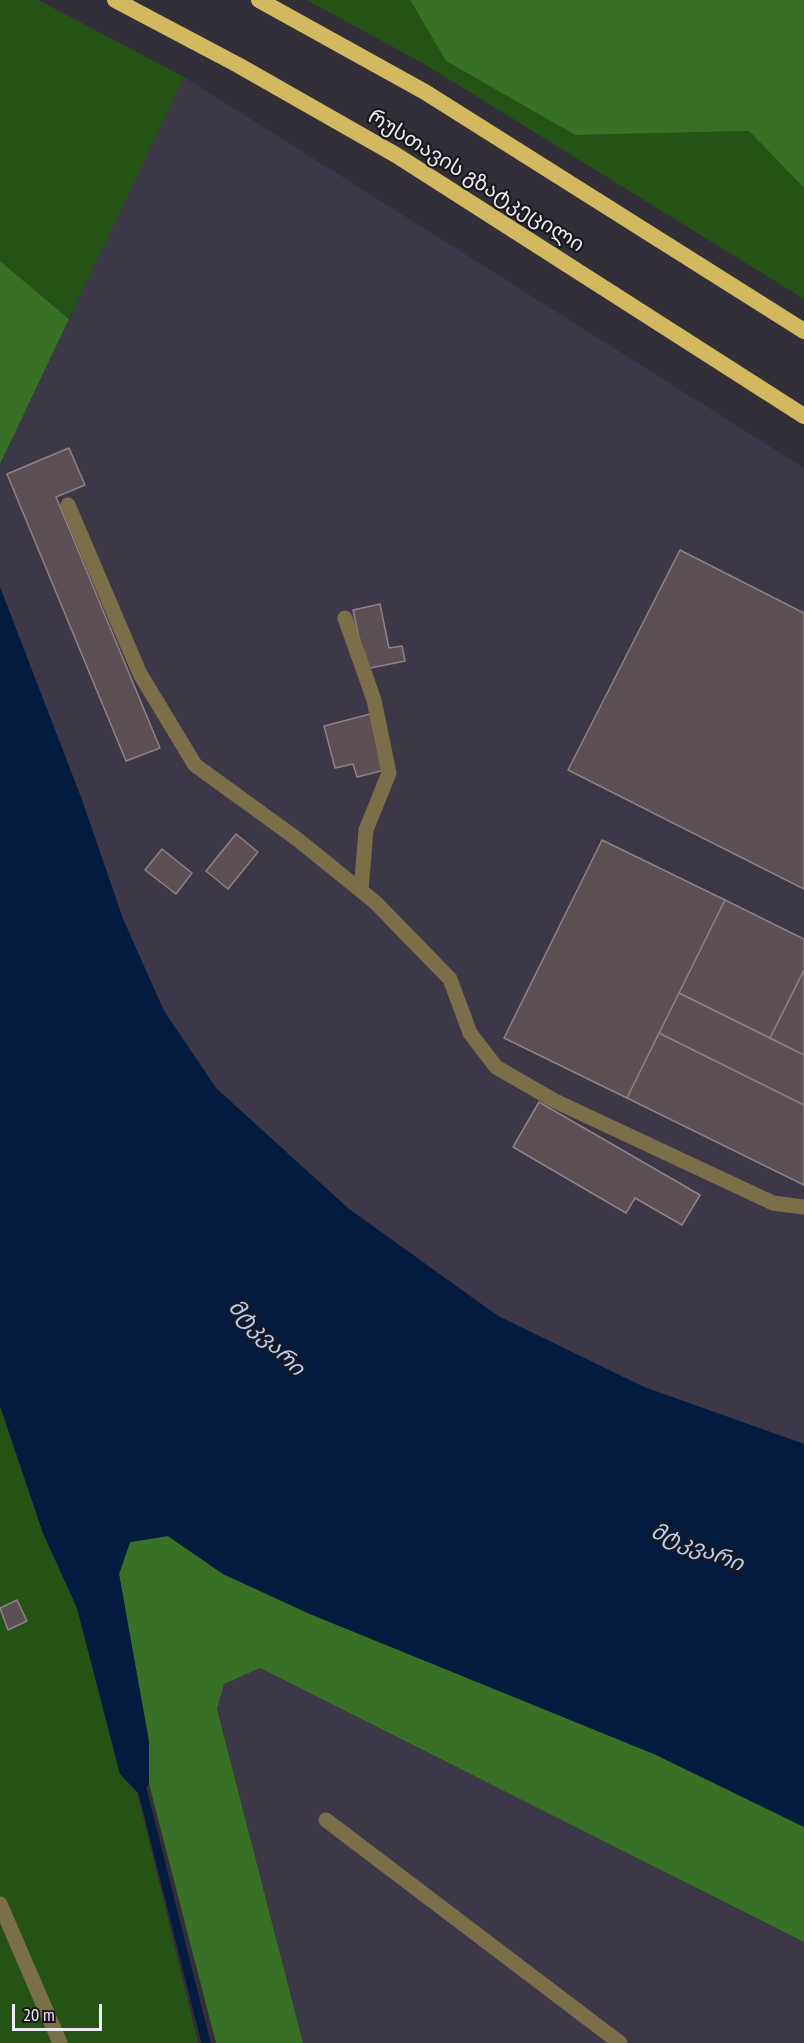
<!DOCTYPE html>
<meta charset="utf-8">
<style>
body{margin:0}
#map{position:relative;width:804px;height:2043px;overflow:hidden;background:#322f39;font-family:"PT Sans Narrow",sans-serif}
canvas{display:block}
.scale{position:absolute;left:12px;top:2004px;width:90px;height:27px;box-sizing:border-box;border:3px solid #edebf2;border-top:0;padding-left:8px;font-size:18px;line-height:21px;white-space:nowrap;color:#edebf2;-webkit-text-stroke:4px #1a181d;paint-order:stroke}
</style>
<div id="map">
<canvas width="804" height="2043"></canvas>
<div class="scale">20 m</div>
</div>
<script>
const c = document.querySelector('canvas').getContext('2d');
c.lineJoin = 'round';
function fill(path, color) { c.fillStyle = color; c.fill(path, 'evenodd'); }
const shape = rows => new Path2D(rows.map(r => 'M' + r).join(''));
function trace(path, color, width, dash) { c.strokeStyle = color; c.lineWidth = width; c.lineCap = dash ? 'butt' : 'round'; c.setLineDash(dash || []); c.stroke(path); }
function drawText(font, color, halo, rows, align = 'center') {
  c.font = font + ' "PT Sans Narrow","Noto Sans Georgian",sans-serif'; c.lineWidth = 4.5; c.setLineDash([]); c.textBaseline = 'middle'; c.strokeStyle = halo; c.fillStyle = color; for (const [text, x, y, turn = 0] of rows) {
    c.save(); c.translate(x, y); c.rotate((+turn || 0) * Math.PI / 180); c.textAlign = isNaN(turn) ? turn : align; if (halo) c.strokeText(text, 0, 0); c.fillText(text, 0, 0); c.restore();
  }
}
const built = shape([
 [184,77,804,468,804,1444,644,1387,498,1316,349,1209,271,1141,216,1088,164,1011,123,919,82,800,0,588,0,464],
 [260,1668,804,1942,804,2043,303,2043,217,1709,224,1684]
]);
const green = shape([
 [0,0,38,0,184,77,69,319,0,261],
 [307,0,410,0,446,61,575,135,749,131,804,188,804,299,426,65],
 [0,1406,43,1533,77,1608,120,1774,137,1792,198,2043,0,2043]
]);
const forest = shape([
 [410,0,804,0,804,188,749,131,575,135,446,61],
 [0,261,69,319,0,464],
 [168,1536,223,1574,310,1614,654,1754,804,1826,804,1942,260,1668,224,1684,217,1709,303,2043,216,2043,149,1784,149,1742,119,1574,130,1542]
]);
const water = shape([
 [0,587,82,800,123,919,164,1011,216,1088,349,1209,498,1316,644,1387,804,1444,804,1827,654,1754,310,1614,223,1574,168,1536,130,1542,119,1574,149,1742,149,1784,142,1791,137,1792,120,1774,77,1608,43,1533,0,1406]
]);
const stream = shape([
 [140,1781,206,2043]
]);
const building = shape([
 [69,448,85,485,56,497,160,748,126,761,7,474,69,448],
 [680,550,804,613,804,889,568,770,680,550],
 [380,604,389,648,402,646,405,661,366,669,353,610,380,604],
 [370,714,385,770,357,777,353,764,335,768,324,726,370,714],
 [236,834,258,852,228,889,206,871,236,834],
 [602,840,725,900,627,1098,504,1038,602,840],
 [162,849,192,873,176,894,145,870,162,849],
 [725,900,804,939,804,970,770,1038,679,993,725,900],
 [804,970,804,1055,770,1038,804,970],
 [679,993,804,1055,804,1105,659,1033,679,993],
 [659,1033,804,1105,804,1185,627,1098,659,1033],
 [539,1102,700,1195,682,1225,635,1198,626,1213,513,1147,539,1102],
 [17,1600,27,1621,8,1630,0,1608,17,1600]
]);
const service = shape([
 [68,505,140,674,195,765,297,839,375,902,450,979,470,1033,496,1067,555,1101,773,1203,804,1207],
 [345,618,374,700,389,773,366,830,361,891],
 [326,1820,620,2043]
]);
const minor = shape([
 [0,1904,60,2043]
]);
const trunk = shape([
 [115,0,238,65,396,155,804,416],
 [259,0,425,92,804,331]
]);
const streetNames = [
 ["რუსთავის გზატკეცილი",476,181,32]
];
const waterNames = [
 ["მტკვარი",266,1338,45],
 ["მტკვარი",697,1548,21]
];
fill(built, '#3d3847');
fill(green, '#255315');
fill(forest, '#387025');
fill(water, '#031b3e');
trace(stream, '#031b3e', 9);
fill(building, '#5d5054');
trace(building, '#8f8184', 1.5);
trace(service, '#7b6f4a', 15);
trace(minor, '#7b6f4a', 15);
trace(trunk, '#d2b85e', 16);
drawText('21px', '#edebf2', '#1a181d', streetNames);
drawText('italic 22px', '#b5d0f7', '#1a181d', waterNames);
</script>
